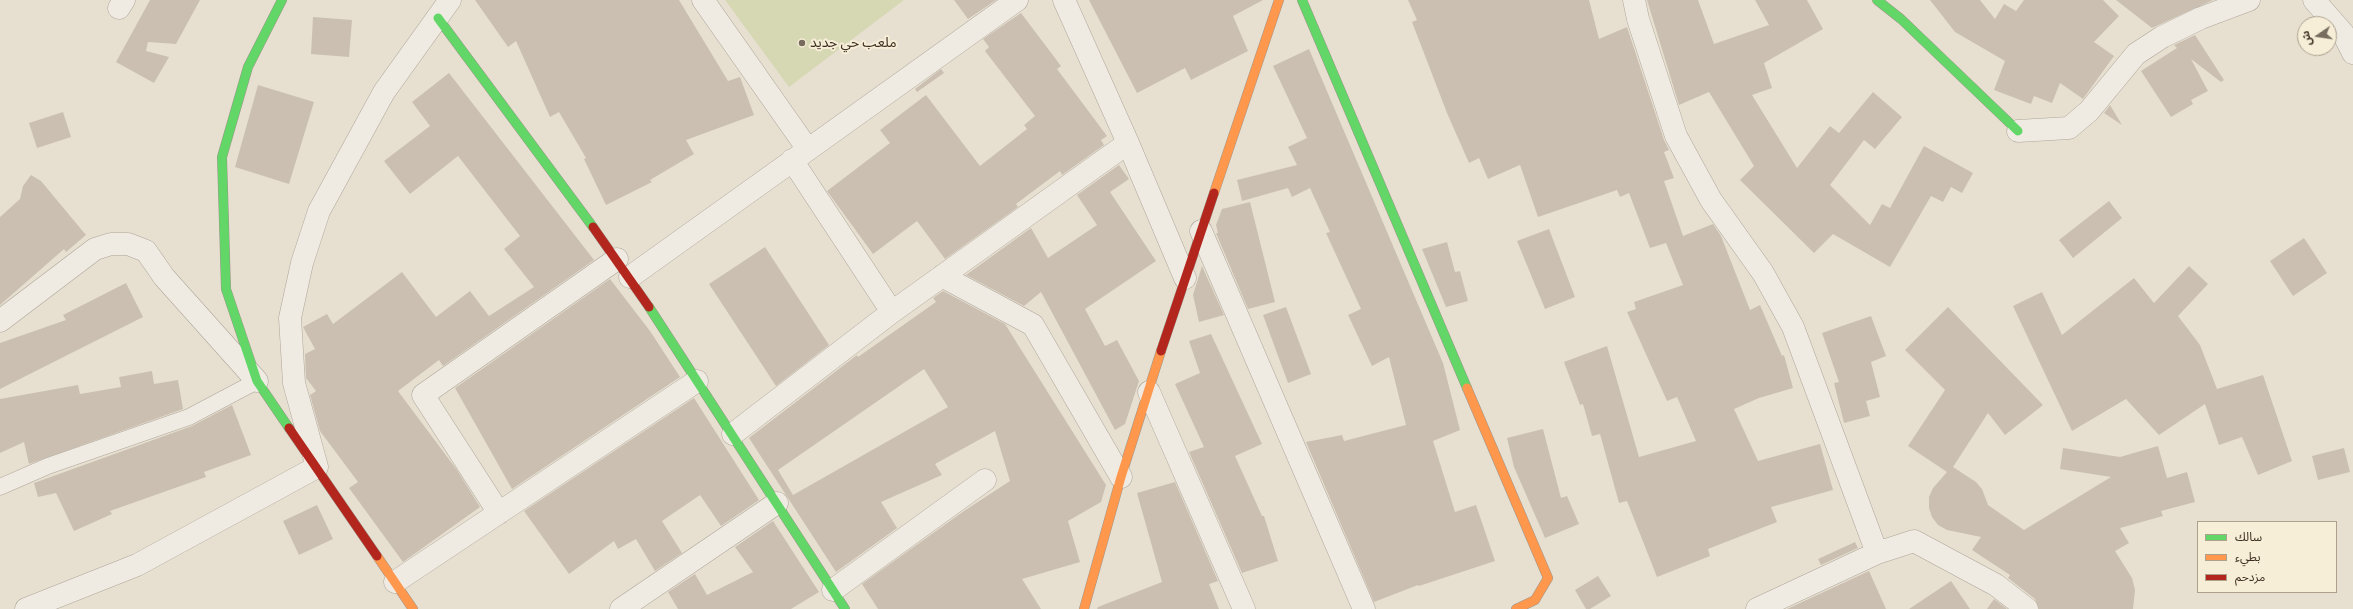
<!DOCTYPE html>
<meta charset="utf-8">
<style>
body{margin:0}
#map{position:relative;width:2353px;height:609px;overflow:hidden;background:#e7e0d1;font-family:"IBM Plex Serif","Noto Sans Arabic",serif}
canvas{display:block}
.legend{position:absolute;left:2197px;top:521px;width:140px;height:72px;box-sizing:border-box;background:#f7eed8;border:1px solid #ada18e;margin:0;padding:5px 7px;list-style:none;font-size:12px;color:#3d2e20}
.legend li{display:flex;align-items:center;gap:8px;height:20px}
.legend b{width:20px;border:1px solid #ada18e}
.north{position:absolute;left:2297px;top:16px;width:40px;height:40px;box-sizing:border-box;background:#f7eed8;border:1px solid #ada18e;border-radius:50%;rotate:257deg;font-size:11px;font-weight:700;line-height:16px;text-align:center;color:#3d2e20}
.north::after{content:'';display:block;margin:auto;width:14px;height:18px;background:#786c5e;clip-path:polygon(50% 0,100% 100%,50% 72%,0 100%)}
</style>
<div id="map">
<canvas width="2353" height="609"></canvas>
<ul class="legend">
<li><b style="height:5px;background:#63d668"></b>سالك</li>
<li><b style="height:5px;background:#ff974d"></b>بطيء</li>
<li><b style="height:5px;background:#b3261e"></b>مزدحم</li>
</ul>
<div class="north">ش</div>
</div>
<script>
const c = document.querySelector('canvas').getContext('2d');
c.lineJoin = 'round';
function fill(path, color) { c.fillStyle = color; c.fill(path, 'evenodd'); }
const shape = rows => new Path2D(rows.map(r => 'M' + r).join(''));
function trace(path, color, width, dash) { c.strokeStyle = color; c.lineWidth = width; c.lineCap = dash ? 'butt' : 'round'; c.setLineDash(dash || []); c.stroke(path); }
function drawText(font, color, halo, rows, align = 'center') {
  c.font = font + ' "IBM Plex Serif","Noto Sans Arabic",serif'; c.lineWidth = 4; c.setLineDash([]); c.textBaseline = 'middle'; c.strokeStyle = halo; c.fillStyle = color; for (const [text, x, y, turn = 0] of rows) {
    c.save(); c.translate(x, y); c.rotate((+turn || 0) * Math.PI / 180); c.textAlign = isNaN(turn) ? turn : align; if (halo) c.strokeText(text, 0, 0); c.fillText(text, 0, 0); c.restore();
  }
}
const green = shape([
 [725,0,904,0,789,87]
]);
const building = shape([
 [150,0,200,0,176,44,148,42,146,51,169,57,154,83,116,62],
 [475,0,679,0,728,81,740,77,754,115,686,140,694,154,650,180,652,182,606,205,584,159,586,158,559,112,550,117,516,41,508,47],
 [954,0,996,0,968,19],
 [1089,0,1263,0,1233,16,1248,51,1191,80,1185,68,1137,93],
 [1408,0,1589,0,1599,39,1627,27,1664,140,1669,150,1664,152,1674,178,1664,181,1683,236,1713,224,1721,236,1750,310,1760,305,1782,356,1784,355,1793,388,1759,398,1734,409,1758,461,1820,444,1833,490,1771,507,1777,522,1708,549,1710,556,1657,577,1627,501,1619,503,1600,434,1592,436,1583,404,1580,405,1564,362,1607,346,1639,457,1696,441,1677,397,1667,401,1627,312,1636,309,1634,302,1683,285,1666,243,1650,248,1629,193,1620,197,1617,190,1538,217,1520,165,1488,179,1479,158,1469,163,1447,113,1412,22,1417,20],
 [1647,0,1698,0,1714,44,1769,25,1755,0,1807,0,1823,29,1764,63,1772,88,1752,95,1797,168,1830,126,1839,133,1873,92,1902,117,1875,149,1864,140,1830,185,1870,225,1882,204,1890,208,1924,146,1973,173,1962,193,1951,187,1943,202,1931,196,1890,267,1833,234,1814,253,1740,180,1754,166,1709,92,1679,105],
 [1930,0,1980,0,1995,19,2004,4,2016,11,2024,0,2103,0,2119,16,2094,42,2114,56,2083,99,2060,83,2052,103,2034,96,2031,104,1994,90,2005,61,1955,32],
 [2116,0,2213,0,2152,28],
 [1021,13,1061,66,1057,69,1107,136,1101,140,1104,145,1062,175,1060,171,1016,204,1018,207,945,259,917,221,873,254,827,191,890,143,880,130,926,95,980,166,1027,129,1024,125,1035,116,985,51,989,47,983,39],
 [313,17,352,20,349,57,311,54],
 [2195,35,2224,80,2221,82,2191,59,2208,91,2191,100,2193,104,2171,117,2141,71,2177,48,2174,45],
 [1309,49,1443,363,1460,430,1433,441,1455,512,1476,505,1495,561,1419,586,1418,585,1374,602,1306,442,1342,435,1344,441,1406,425,1389,357,1372,366,1348,315,1361,309,1326,233,1330,232,1310,188,1292,197,1288,188,1242,201,1237,180,1297,165,1288,147,1307,138,1273,66],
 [941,69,944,73,917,92,915,89],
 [449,73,594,260,443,366,439,360,398,391,457,470,480,507,403,562,349,488,358,482,320,431,310,395,316,391,306,378,305,354,315,349,303,327,327,314,333,324,402,272,436,317,470,291,489,316,534,287,504,249,520,236,458,156,410,194,384,161,430,126,412,102],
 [258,85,314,102,289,184,235,167],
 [2110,105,2122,125,2104,113],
 [63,112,71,137,37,148,29,123],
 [1119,165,1129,179,1110,192,1156,261,1085,309,1105,346,1117,340,1139,381,1125,424,1115,430,1041,292,1024,306,966,275,1031,228,1048,258,1097,225,1077,195],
 [31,175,41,181,86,235,66,252,64,249,0,305,0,217,20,199,23,186],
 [2109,201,2122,218,2073,258,2059,240],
 [1250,202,1275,302,1248,309,1216,233,1218,233,1216,225,1222,209],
 [1549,229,1575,297,1545,309,1517,241],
 [2304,238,2327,273,2293,296,2270,261],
 [1447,242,1455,272,1460,271,1468,301,1446,307,1422,249],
 [765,247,829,345,776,386,709,284],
 [1202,266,1224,315,1199,322,1193,295],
 [2189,266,2208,284,2178,316,2200,345,2217,389,2263,375,2292,461,2258,475,2242,437,2219,445,2205,404,2159,435,2126,399,2072,431,2013,306,2042,292,2062,335,2134,278,2154,303],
 [610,279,650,331,680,377,512,489,455,388],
 [126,283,143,317,0,389,0,343,66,320,63,315],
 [943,291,1005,324,1106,485,1101,502,1068,521,1080,562,1022,579,1041,609,878,609,862,584,964,511,1010,481,995,431,935,464,942,475,881,502,897,528,836,572,749,438,857,355,858,357,936,302,933,298],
 [924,369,948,407,793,495,778,470],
 [1286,307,1311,374,1288,383,1263,315],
 [1948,307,2043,405,2005,435,1988,413,1953,467,1976,482,1982,489,1988,505,2024,530,2111,477,2060,469,2063,448,2120,457,2158,446,2167,478,2187,472,2195,502,2161,511,2163,516,2120,528,2129,543,2115,551,2132,578,2135,590,2133,609,2039,609,2035,599,2008,578,2010,575,1972,550,1981,537,1947,530,1938,525,1932,517,1929,508,1929,497,1933,488,1947,472,1908,446,1945,390,1905,350],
 [1871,316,1886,356,1871,362,1880,397,1866,401,1870,416,1844,423,1834,383,1839,382,1822,333],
 [1211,334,1262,444,1235,456,1262,516,1264,516,1278,561,1242,573,1189,452,1204,447,1175,384,1200,373,1189,341],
 [152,371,154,384,178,380,183,409,29,464,24,442,0,453,0,399,78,385,80,394,121,387,119,377],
 [694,398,759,500,721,526,700,495,662,521,682,553,655,571,636,539,618,549,614,541,569,574,524,511],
 [232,405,251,455,204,472,206,477,110,511,112,514,74,531,56,493,38,497,34,483,192,426],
 [1543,429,1561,498,1567,496,1579,524,1545,538,1514,467,1507,438],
 [2344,448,2350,472,2318,480,2312,456],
 [1175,482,1218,581,1209,584,1219,609,1097,609,1098,607,1162,582,1137,493],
 [317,505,333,539,299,555,283,521],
 [773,521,819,592,791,609,678,609,668,592,695,574,707,595,753,572,735,547],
 [1855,542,1858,548,1821,565,1818,559],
 [1869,571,1886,609,1787,609],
 [1598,576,1611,596,1590,609,1586,609,1575,590],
 [1951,581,1970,609,1909,609],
 [1994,599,2007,609,1987,609]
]);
const lane = shape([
 [0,487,48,466,189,417,257,381]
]);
const street = shape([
 [703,0,807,148],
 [1064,0,1128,143,1185,278],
 [1634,0,1638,19,1676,136,1711,200,1763,273,1793,327,1877,553],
 [2314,0,2343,33,2353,53],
 [119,8,124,0],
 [2018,131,2069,128,2089,111,2136,54,2162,37,2201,18,2249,0],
 [792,160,892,312],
 [1201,231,1364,609],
 [942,276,1033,325,1121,477],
 [630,277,1017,0],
 [0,321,95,249,111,244,128,244,146,251,164,277,257,381],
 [1149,392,1244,609],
 [733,434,892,312,1128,143],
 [499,513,423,395,617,259],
 [395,582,697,381],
 [833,590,985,480],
 [26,609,137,565,317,467,294,383,290,318,302,263,319,211,384,92,450,0],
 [621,609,777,503],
 [1757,609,1877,553,1914,541,1996,585,2027,609]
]);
const fast = shape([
 [282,0,248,67,222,157,226,289,257,381,289,428],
 [1302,0,1467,388],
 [1877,0,1901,19,2018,131],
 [438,18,593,227],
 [649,307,845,609]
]);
const slow = shape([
 [1214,193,1279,0],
 [1467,388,1548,578,1535,600,1516,609],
 [377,556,413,609],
 [1084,609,1121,477,1161,351]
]);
const jam = shape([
 [593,227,649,307],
 [1161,351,1214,193],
 [289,428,377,556]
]);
const markers = [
 [802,43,4,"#786c5e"]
];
const poiNames = [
 ["ملعب حي جديد",810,43]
];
fill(green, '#d6d7b3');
fill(building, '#cbbfb2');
trace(lane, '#ada599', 17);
trace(street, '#ada599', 23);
trace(fast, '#9c958a', 10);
trace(slow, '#9c958a', 10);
trace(jam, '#9c958a', 10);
trace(lane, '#efebe3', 16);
trace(street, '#efebe3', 22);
trace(fast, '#63d668', 9);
trace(slow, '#ff974d', 9);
trace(jam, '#b3261e', 9);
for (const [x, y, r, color] of markers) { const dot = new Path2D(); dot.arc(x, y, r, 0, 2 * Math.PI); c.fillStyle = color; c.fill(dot); trace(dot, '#f7eed8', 1.5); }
drawText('14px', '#3d2e20', '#f7eed8', poiNames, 'left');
</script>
